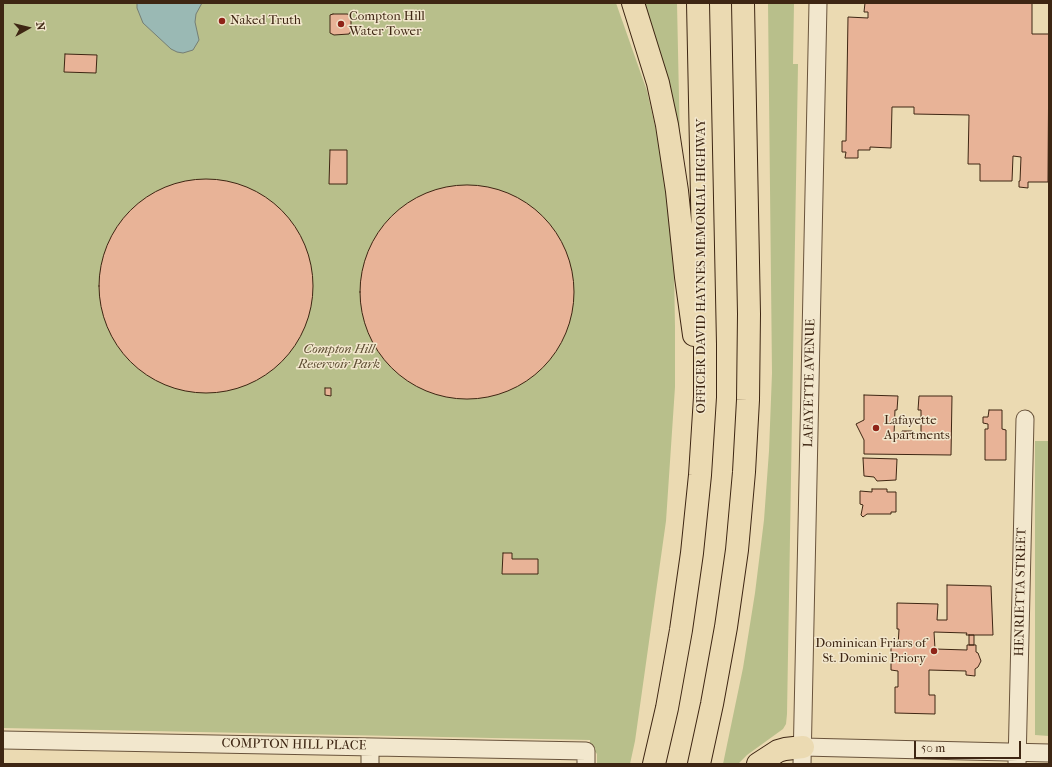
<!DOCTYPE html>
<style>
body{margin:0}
#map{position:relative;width:1052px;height:767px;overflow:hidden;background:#ebdab2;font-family:"IM FELL French Canon",serif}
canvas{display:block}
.frame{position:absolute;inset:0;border:4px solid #3e2613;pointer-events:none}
.north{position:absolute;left:8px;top:8px;width:40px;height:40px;-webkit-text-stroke:3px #f2e7cd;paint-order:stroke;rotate:82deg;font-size:11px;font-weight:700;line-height:16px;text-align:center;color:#3e2613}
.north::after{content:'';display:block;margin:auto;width:14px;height:18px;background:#3e2613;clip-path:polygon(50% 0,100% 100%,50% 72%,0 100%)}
.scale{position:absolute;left:914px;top:741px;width:107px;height:18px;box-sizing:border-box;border:2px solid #3e2613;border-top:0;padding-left:5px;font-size:12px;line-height:14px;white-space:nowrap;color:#3e2613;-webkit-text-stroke:3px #f2e7cd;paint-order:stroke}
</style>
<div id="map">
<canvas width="1052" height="767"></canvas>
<div class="frame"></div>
<div class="north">N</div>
<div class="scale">50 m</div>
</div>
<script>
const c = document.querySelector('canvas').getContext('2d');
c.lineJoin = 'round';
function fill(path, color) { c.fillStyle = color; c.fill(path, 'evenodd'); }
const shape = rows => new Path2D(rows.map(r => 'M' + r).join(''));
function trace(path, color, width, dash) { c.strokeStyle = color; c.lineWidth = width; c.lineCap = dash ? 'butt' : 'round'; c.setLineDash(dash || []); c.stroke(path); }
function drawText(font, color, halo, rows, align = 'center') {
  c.font = font + ' "IM FELL French Canon",serif'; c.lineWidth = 3; c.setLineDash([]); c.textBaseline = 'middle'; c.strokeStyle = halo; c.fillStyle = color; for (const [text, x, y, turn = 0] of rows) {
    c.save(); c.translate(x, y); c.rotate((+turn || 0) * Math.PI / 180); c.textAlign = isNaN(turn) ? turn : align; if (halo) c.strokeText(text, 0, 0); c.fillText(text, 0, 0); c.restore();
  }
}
const green = shape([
 [3,3,616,3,647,91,660,148,671,219,674,269,675,327,675,387,666,521,635,741,630,764,597,764,597,754,590,745,590,740,3,728],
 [639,3,677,3,680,146],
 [768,3,794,3,793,64,798,64,787,714,786,724,783,729,747,755,738,764,723,764,743,668,755,593,764,520,769,451,772,373],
 [1035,441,1049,441,1049,736,1035,735]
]);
const water = shape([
 [137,3,202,3,196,14,195,22,199,40,193,50,183,53,177,52,171,49,143,23,137,8,137,3]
]);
const building = shape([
 [865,3,1032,3,1032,34,1049,34,1048,182,1028,182,1028,188,1019,187,1019,181,1020,181,1021,157,1013,156,1012,181,980,181,980,164,968,164,969,115,914,114,914,107,892,107,891,148,870,147,870,150,858,150,858,158,845,158,846,152,842,152,842,141,846,141,848,17,868,18,868,12,864,12,865,3],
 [333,14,347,14,351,15,351,31,349,34,334,35,330,33,330,15,333,14],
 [65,54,97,55,96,73,64,72,65,54],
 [330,150,347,150,347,184,329,184,330,150],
 '99 286a107 107 0 1 1 214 0a107 107 0 1 1-214 0Z',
 '360 292a107 107 0 1 1 214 0a107 107 0 1 1-214 0Z',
 [325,388,331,388,331,396,325,395,325,388],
 [864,395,898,396,897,410,895,410,894,435,902,435,902,431,913,431,913,436,921,436,921,410,918,410,919,396,952,396,951,455,864,454,864,440,856,424,864,420,864,395],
 [989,410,1002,410,1002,429,1006,430,1006,460,985,460,985,429,988,429,988,424,983,423,983,417,988,417,989,410],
 [863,458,897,459,896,480,877,481,874,477,864,476,863,458],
 [872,489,887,489,887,492,896,492,896,512,891,512,891,514,867,514,863,517,861,515,863,505,860,504,860,491,872,492,872,489],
 [503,553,512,553,512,559,538,559,538,574,502,574,503,553],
 [947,585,991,586,993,635,966,635,967,633,934,632,935,649,967,650,967,645,976,645,976,652,978,653,981,661,978,667,975,669,975,676,966,675,966,671,929,670,929,695,935,695,935,714,895,713,895,687,898,687,898,671,891,670,891,647,898,647,899,629,897,629,897,603,938,604,937,620,947,620,947,585],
 [969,635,974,635,974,645,969,645,969,635]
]);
const minor = shape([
 [3,740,586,751,586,764],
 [803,747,1049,753],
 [370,764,370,747],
 [802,764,818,3],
 [1017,764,1025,419]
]);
const highway = shape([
 [633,3,658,83,667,125,677,191,686,277,694,335],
 [654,764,667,708,681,630,692,553,700,475,705,397,705,344,698,3],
 [699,764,712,704,726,627,737,550,744,472,748,400,749,314,743,3],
 [758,764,778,751,785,749,803,747]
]);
const markers = [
 [222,21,4,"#8f2418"],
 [341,24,4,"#8f2418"],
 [876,428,4,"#8f2418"],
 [934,651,4,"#8f2418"]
];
const poiNames = [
 ["Compton Hill",349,17],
 ["Water Tower",349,32],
 ["Naked Truth",230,21],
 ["Lafayette",884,421],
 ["Apartments",884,436],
 ["Dominican Friars of",926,644,"right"],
 ["St. Dominic Priory",926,659,"right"]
];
const streetNames = [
 ["OFFICER DAVID HAYNES MEMORIAL HIGHWAY",702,266,-90],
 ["LAFAYETTE AVENUE",810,383,-89],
 ["HENRIETTA STREET",1021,592,-89],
 ["COMPTON HILL PLACE",294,745,1]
];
const parkNames = [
 ["Compton Hill",339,350],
 ["Reservoir Park",339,365]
];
fill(green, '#b8bf8b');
fill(water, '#9ab9b4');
trace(water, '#757e74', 1);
fill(building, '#e8b397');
trace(building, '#3e2613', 1);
trace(minor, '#69533b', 19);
trace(highway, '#3e2613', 24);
trace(minor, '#f2e7cd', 17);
trace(highway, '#ebdab2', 22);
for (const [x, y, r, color] of markers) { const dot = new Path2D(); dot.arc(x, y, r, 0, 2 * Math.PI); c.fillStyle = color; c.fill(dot); trace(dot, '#f2e7cd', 1.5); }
drawText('13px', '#3e2613', '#f2e7cd', poiNames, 'left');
drawText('13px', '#3e2613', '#f2e7cd', streetNames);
drawText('italic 13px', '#5c4c31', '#f2e7cd', parkNames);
</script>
